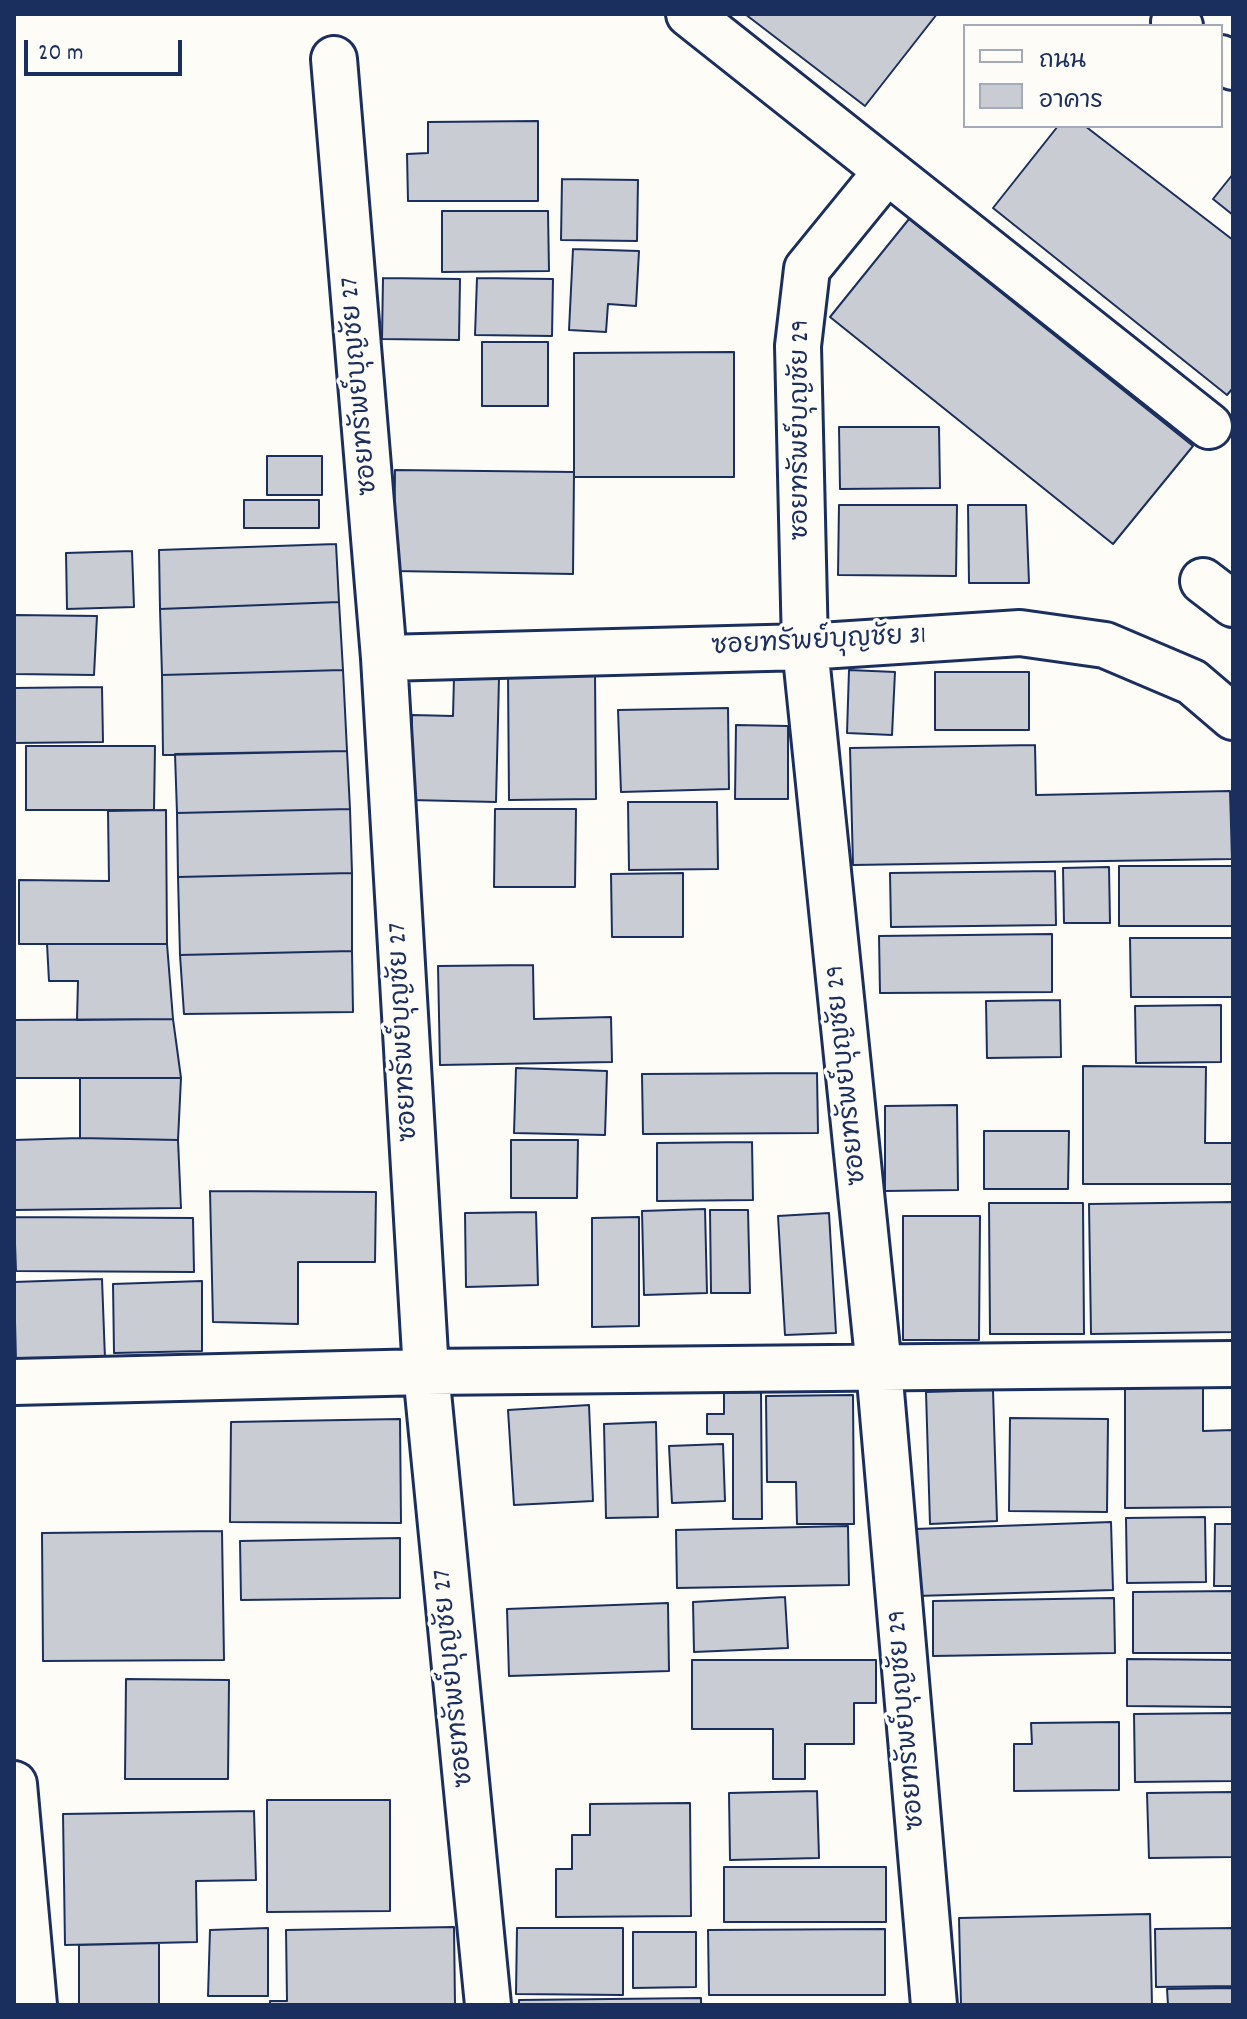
<!DOCTYPE html>
<meta charset="utf-8">
<style>
body{margin:0}
#map{position:relative;width:1247px;height:2019px;overflow:hidden;background:#fdfcf7;font-family:Dekko,"Playpen Sans Thai",sans-serif}
canvas{display:block}
.frame{position:absolute;inset:0;border:16px solid #1b2f5e;pointer-events:none}
.legend{position:absolute;left:963px;top:24px;width:260px;height:104px;box-sizing:border-box;background:#fdfcf7;border:2px solid #a3aaba;margin:0;padding:10px 14px;list-style:none;font-size:24px;color:#1b2f5e}
.legend li{display:flex;align-items:center;gap:16px;height:40px}
.legend b{width:40px;border:2px solid #a3aaba}
.scale{position:absolute;left:24px;top:40px;width:158px;height:36px;box-sizing:border-box;border:4px solid #1b2f5e;border-top:0;padding-left:10px;font-size:24px;line-height:28px;white-space:nowrap;color:#1b2f5e;-webkit-text-stroke:6px #fdfcf7;paint-order:stroke}
</style>
<div id="map">
<canvas width="1247" height="2019"></canvas>
<div class="frame"></div>
<ul class="legend">
<li><b style="height:10px;background:#fdfcf7"></b>ถนน</li>
<li><b style="height:22px;background:#c9ccd3"></b>อาคาร</li>
</ul>
<div class="scale">20 m</div>
</div>
<script>
const c = document.querySelector('canvas').getContext('2d');
c.lineJoin = 'round';
function fill(path, color) { c.fillStyle = color; c.fill(path, 'evenodd'); }
const shape = rows => new Path2D(rows.map(r => 'M' + r).join(''));
function trace(path, color, width, dash) { c.strokeStyle = color; c.lineWidth = width; c.lineCap = dash ? 'butt' : 'round'; c.setLineDash(dash || []); c.stroke(path); }
function drawText(font, color, halo, rows, align = 'center') {
  c.font = font + ' Dekko,"Playpen Sans Thai",sans-serif'; c.lineWidth = 7; c.setLineDash([]); c.textBaseline = 'middle'; c.strokeStyle = halo; c.fillStyle = color; for (const [text, x, y, turn = 0] of rows) {
    c.save(); c.translate(x, y); c.rotate((+turn || 0) * Math.PI / 180); c.textAlign = isNaN(turn) ? turn : align; if (halo) c.strokeText(text, 0, 0); c.fillText(text, 0, 0); c.restore();
  }
}
const building = shape([
 [745,14,937,14,865,106,745,14],
 [538,121,538,201,408,201,407,154,428,153,428,122,538,121],
 [1058,126,1085,126,1233,240,1233,388,1227,395,993,208,1058,126],
 [1233,174,1233,215,1213,199,1233,174],
 [562,179,638,180,637,241,561,240,562,179],
 [442,211,548,211,549,271,442,272,442,211],
 [909,219,1193,446,1113,544,830,317,909,219],
 [573,249,639,251,636,306,608,304,606,332,569,330,573,249],
 [383,278,460,279,459,340,382,339,383,278],
 [477,278,553,279,552,336,475,335,477,278],
 [482,342,548,342,548,406,482,406,482,342],
 [734,352,734,477,574,477,574,353,734,352],
 [839,427,939,427,940,488,840,489,839,427],
 [267,456,322,456,322,495,267,495,267,456],
 [395,470,574,472,573,574,394,571,395,470],
 [244,500,319,500,319,528,244,528,244,500],
 [839,505,957,505,956,576,838,575,839,505],
 [968,505,1026,505,1029,583,969,583,968,505],
 [336,544,339,602,160,609,159,550,336,544],
 [132,551,134,607,67,609,66,553,132,551],
 [339,602,343,670,162,675,160,609,339,602],
 [14,615,97,616,94,675,14,674,14,615],
 [343,670,347,751,163,755,162,675,343,670],
 [849,670,895,672,892,735,847,733,849,670],
 [508,672,595,672,596,799,509,800,508,672],
 [935,672,1029,672,1029,730,935,730,935,672],
 [454,677,499,678,496,802,410,800,412,715,453,716,454,677],
 [102,687,103,742,14,743,14,688,102,687],
 [728,708,729,789,621,792,618,710,728,708],
 [736,725,788,726,788,799,735,799,736,725],
 [1035,745,1036,795,1230,791,1232,859,853,865,850,748,1035,745],
 [26,746,155,746,154,810,26,810,26,746],
 [347,751,350,809,177,813,175,754,347,751],
 [628,802,717,802,718,869,629,870,628,802],
 [350,809,352,873,178,877,177,813,350,809],
 [495,809,576,809,575,887,494,887,495,809],
 [166,810,167,944,19,944,19,880,109,881,108,811,166,810],
 [1119,866,1233,866,1233,926,1119,926,1119,866],
 [1109,867,1110,923,1064,923,1063,868,1109,867],
 [1055,871,1056,925,891,927,890,873,1055,871],
 [352,873,352,951,180,955,178,877,352,873],
 [683,873,683,937,612,937,611,874,683,873],
 [1052,934,1052,992,880,993,879,936,1052,934],
 [1130,938,1233,938,1233,997,1131,997,1130,938],
 [47,944,167,944,173,1019,77,1020,78,981,49,981,47,944],
 [352,951,353,1012,184,1014,180,955,352,951],
 [533,965,534,1019,611,1017,612,1062,440,1065,438,966,533,965],
 [1060,1000,1061,1057,987,1058,986,1001,1060,1000],
 [1221,1005,1221,1062,1136,1063,1135,1006,1221,1005],
 [173,1019,181,1078,14,1078,14,1020,173,1019],
 [1083,1066,1206,1067,1205,1143,1233,1143,1233,1184,1083,1184,1083,1066],
 [516,1068,607,1071,605,1135,514,1133,516,1068],
 [817,1073,818,1133,643,1134,642,1074,817,1073],
 [80,1078,181,1078,178,1140,80,1138,80,1078],
 [957,1105,958,1190,885,1191,885,1106,957,1105],
 [984,1131,1069,1131,1068,1189,984,1189,984,1131],
 [80,1138,178,1140,181,1208,14,1210,14,1140,80,1138],
 [511,1140,578,1140,577,1198,511,1198,511,1140],
 [752,1142,753,1200,657,1201,657,1143,752,1142],
 [210,1191,376,1192,375,1262,298,1262,298,1324,213,1322,210,1191],
 [1233,1202,1233,1332,1091,1334,1089,1204,1233,1202],
 [989,1203,1083,1203,1084,1334,990,1334,989,1203],
 [705,1209,707,1293,644,1295,642,1211,705,1209],
 [710,1210,748,1210,750,1293,711,1293,710,1210],
 [536,1212,538,1285,466,1287,465,1213,536,1212],
 [829,1213,836,1333,785,1335,778,1216,829,1213],
 [903,1216,980,1216,979,1340,903,1340,903,1216],
 [14,1217,193,1218,194,1272,16,1271,14,1217],
 [639,1217,639,1326,592,1327,592,1218,639,1217],
 [102,1279,105,1359,16,1361,14,1282,102,1279],
 [202,1281,202,1351,114,1353,113,1284,202,1281],
 [1125,1385,1203,1385,1203,1431,1233,1430,1233,1507,1125,1508,1125,1385],
 [993,1390,997,1521,930,1524,926,1392,993,1390],
 [761,1392,762,1519,733,1519,733,1434,707,1434,707,1414,724,1414,724,1393,761,1392],
 [853,1395,854,1524,797,1524,796,1482,767,1482,766,1396,853,1395],
 [589,1405,593,1501,514,1505,508,1410,589,1405],
 [1010,1418,1108,1419,1107,1512,1009,1511,1010,1418],
 [400,1419,401,1523,230,1522,231,1422,400,1419],
 [656,1422,658,1517,606,1518,604,1424,656,1422],
 [723,1444,725,1501,672,1503,669,1446,723,1444],
 [1205,1517,1206,1582,1127,1583,1126,1518,1205,1517],
 [1111,1522,1113,1590,917,1596,915,1529,1111,1522],
 [1215,1524,1233,1524,1233,1586,1214,1586,1215,1524],
 [848,1526,849,1585,677,1588,676,1530,848,1526],
 [222,1531,224,1660,43,1661,42,1533,222,1531],
 [400,1538,400,1598,241,1600,240,1541,400,1538],
 [1233,1591,1233,1653,1133,1653,1133,1592,1233,1591],
 [785,1597,788,1648,694,1652,693,1602,785,1597],
 [1114,1598,1115,1653,933,1656,933,1601,1114,1598],
 [668,1603,669,1671,509,1676,507,1609,668,1603],
 [1127,1659,1233,1660,1233,1707,1127,1706,1127,1659],
 [692,1660,876,1660,876,1703,854,1703,854,1744,805,1744,805,1779,773,1779,773,1729,692,1729,692,1660],
 [126,1679,229,1680,228,1779,125,1779,126,1679],
 [1233,1713,1233,1781,1135,1782,1134,1714,1233,1713],
 [1119,1722,1119,1790,1014,1791,1014,1744,1032,1744,1031,1723,1119,1722],
 [817,1791,819,1858,730,1860,729,1793,817,1791],
 [1233,1792,1233,1857,1149,1858,1147,1793,1233,1792],
 [267,1800,390,1800,390,1911,267,1912,267,1800],
 [690,1803,691,1916,556,1917,556,1869,572,1869,572,1835,590,1835,590,1804,690,1803],
 [254,1811,256,1880,196,1881,197,1942,65,1945,63,1814,254,1811],
 [724,1867,886,1867,886,1922,724,1922,724,1867],
 [1150,1914,1152,2005,961,2005,959,1918,1150,1914],
 [454,1927,455,2005,270,2005,270,2001,287,2001,286,1930,454,1927],
 [268,1928,268,1996,208,1996,210,1930,268,1928],
 [517,1928,623,1928,623,1995,516,1994,517,1928],
 [1233,1928,1233,1986,1156,1987,1155,1929,1233,1928],
 [885,1929,885,1995,709,1995,708,1930,885,1929],
 [633,1932,696,1932,696,1987,633,1988,633,1932],
 [159,1943,159,2004,79,2004,79,1945,159,1943],
 [1233,1988,1233,2005,1168,2005,1167,1989,1233,1988],
 [701,1998,701,2005,519,2005,519,2000,701,1998]
]);
const street = shape([
 [689,14,1209,426],
 [1174,22,1180,26],
 [1221,58,1233,67],
 [334,59,384,658,426,1372,488,2005],
 [886,172,807,269,798,346,805,647,879,1368,934,2005],
 [1203,581,1233,604],
 [384,658,805,647,1020,633,1105,645,1192,682,1233,717],
 [14,1382,426,1372,1233,1364],
 [14,1784,34,2005]
]);
const streetNames = [
 ["ซอยทรัพย์บุญชัย 27",362,386,-95],
 ["ซอยทรัพย์บุญชัย 29",803,430,-90],
 ["ซอยทรัพย์บุญชัย 31",819,644,-3],
 ["ซอยทรัพย์บุญชัย 27",406,1032,-93],
 ["ซอยทรัพย์บุญชัย 29",849,1075,-96],
 ["ซอยทรัพย์บุญชัย 27",456,1678,-96],
 ["ซอยทรัพย์บุญชัย 29",909,1720,-95]
];
fill(building, '#c9ccd3');
trace(building, '#1b2f5e', 2);
trace(street, '#1b2f5e', 50);
trace(street, '#fdfcf7', 44);
drawText('26px', '#1b2f5e', '#fdfcf7', streetNames);
</script>
